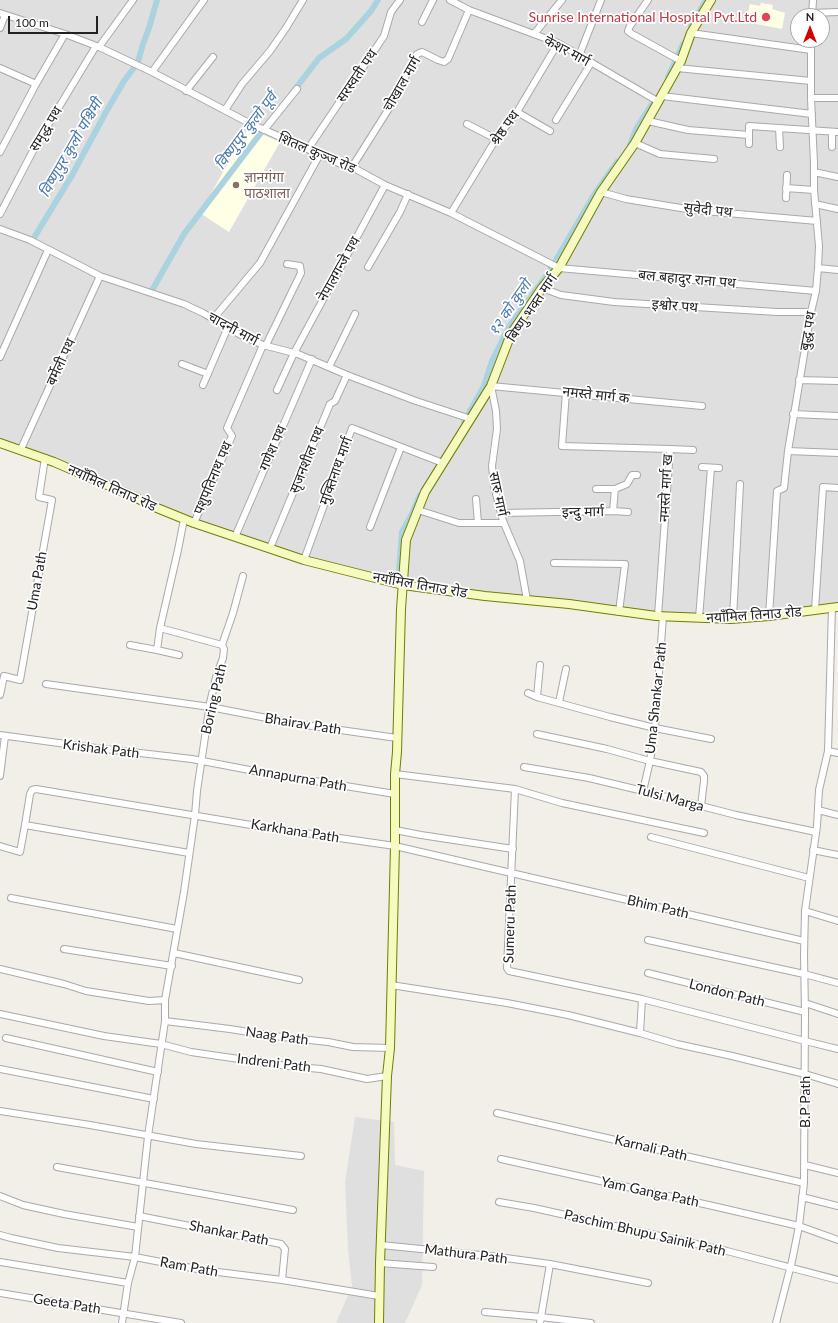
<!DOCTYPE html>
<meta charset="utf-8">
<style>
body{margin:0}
#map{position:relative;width:838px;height:1323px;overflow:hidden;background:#f2efe9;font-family:Lato,sans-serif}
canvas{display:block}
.north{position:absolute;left:790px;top:8px;width:40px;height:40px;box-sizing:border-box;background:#fff;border:1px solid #a7a7a7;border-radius:50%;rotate:0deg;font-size:11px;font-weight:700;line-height:16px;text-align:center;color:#222}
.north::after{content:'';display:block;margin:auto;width:14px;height:18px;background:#d40000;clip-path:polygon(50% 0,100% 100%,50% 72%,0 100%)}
.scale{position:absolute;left:8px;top:16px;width:90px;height:18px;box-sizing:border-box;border:2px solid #222;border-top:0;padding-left:5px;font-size:12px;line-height:14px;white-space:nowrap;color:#222;-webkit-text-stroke:3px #fff;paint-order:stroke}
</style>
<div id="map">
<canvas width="838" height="1323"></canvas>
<div class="north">N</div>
<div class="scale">100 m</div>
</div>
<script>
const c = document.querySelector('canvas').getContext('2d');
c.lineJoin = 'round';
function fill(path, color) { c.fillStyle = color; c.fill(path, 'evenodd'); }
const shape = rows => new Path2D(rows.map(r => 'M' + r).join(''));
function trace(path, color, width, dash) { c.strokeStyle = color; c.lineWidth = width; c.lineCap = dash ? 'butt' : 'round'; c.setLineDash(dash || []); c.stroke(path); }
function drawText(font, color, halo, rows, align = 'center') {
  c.font = font + ' Lato,"Noto Sans Devanagari",sans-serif'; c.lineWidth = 3.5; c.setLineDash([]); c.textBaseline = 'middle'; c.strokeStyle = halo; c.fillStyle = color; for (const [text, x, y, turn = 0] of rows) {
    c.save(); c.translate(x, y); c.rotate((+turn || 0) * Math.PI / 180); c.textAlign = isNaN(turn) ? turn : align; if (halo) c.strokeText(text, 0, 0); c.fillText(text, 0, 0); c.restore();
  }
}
const residential = shape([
 [0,0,838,0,838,608,733,618,656,616,403,585,194,526,0,441],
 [798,16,822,16,822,40,798,40],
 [355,1117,394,1122,395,1165,424,1171,422,1285,405,1323,336,1323,352,1286,348,1249,345,1182]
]);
const education = shape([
 [761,3,773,5,772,9,785,13,782,29,746,22,750,4,760,6],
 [248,128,280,142,229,232,200,213]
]);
const canal = shape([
 [691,26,706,0],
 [138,62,143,44,149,28,157,0],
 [668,77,683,44],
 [293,92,319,58,346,39,371,11,378,0],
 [630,145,636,129,652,104],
 [32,241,71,177,106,112,124,81,133,69],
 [151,292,184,234,266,126],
 [464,422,484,386,492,361,509,327,549,272,594,195,617,162],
 [398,584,402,532,412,514,420,495]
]);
const street = shape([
 [450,0,469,10,558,43,659,102],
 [648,0,630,26,628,31,632,34,681,61],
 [0,13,65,34,99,47,152,72,249,123,341,164,352,167,385,185,451,213,559,268,816,291],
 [812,13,838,12],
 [812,16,813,0],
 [422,22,433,0],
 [0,28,5,15],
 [691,33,811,50],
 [534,34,562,0],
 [99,47,133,0],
 [579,56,601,0],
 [0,68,36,84],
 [677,68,811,81],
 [152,72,204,0],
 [186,91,213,57],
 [662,96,812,114],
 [811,98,838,98],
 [225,110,242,84,270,51,286,28,303,0],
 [517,112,550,131],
 [556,120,591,63],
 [648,121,688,130,749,135,749,126,838,132],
 [467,124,496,139],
 [779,128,780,147],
 [264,130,297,89],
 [832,132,832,147],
 [635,143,660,154,714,159],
 [749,144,749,135],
 [308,149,384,36,391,12,400,0],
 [0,152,36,84,65,34],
 [352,167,388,110,417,54,422,52,438,60,444,62,448,59,469,10],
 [814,172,838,177],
 [786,188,814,190],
 [601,192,626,199,693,210,817,221],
 [786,198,787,175],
 [815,204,838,209],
 [451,213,496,139,517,112,558,43],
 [0,214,36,145,96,46],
 [0,229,30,240,100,276,184,304,203,313,239,334,263,345,298,354,347,375,416,401,471,419],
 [368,267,400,212,408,194],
 [818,268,838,270],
 [542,288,561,295,614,302,777,312,811,312],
 [213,319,260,263,320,154],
 [266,345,301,273,300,266,287,264],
 [0,357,48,250],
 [182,364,208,374],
 [329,367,355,314],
 [799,380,838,381],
 [203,385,228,327],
 [277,390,294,353,385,185],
 [566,392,562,446,670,449,658,616],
 [793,414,838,416],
 [21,449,100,276],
 [670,449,693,450],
 [788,451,838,453],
 [702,467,719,468],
 [596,489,615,489],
 [476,499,478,523],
 [418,510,459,523,504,523],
 [613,511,628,512],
 [501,513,613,511,615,489,627,484,632,475,637,475],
 [194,523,232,436,227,428,263,345],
 [370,527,401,447],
 [235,537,312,359],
 [270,548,330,404,335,401,347,375],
 [304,560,352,428,443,463],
 [554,563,625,564,619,612],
 [527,600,520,561,503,521,494,486,492,466,497,429,496,411,491,386,702,406],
 [815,610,823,487,838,488],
 [769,616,777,491,784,488,788,451,811,312,816,291,818,268,819,246,814,190,814,163,811,98,811,40],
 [699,618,711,468],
 [733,618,740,484],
 [130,645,157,650,160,628],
 [222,645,233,613,243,576],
 [157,650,179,655],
 [540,665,537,697,610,717,655,728,711,739],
 [46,684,210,707,298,724,397,738],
 [528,693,537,697],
 [0,695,4,676,20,680,52,500,39,497,45,458],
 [559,702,566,669],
 [537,734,607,749,650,761,655,728,663,616],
 [0,735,88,747,192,759,265,773,395,794],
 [828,751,838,753],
 [524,767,589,778,643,791,736,815,816,832],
 [395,774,515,789,562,803,704,833],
 [0,776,5,736],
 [515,789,507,968,509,971,514,972,642,999],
 [643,791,650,761,701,772,704,776,704,781,701,806],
 [818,810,838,815],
 [25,825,189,853],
 [395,830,421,835,513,849],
 [651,837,809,878],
 [0,846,20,852,25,825,30,794,32,790,36,789,263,827,395,846,804,941],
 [813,850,838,855],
 [11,898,177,929],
 [805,911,838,921],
 [648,940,804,974,838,983],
 [64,949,172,966],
 [174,953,299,980],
 [0,969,64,984,86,991,149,1001,165,1000],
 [648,973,805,1012],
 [391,985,507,1003,568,1015,640,1033,677,1044,732,1056,805,1074,838,1084],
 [805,1003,838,1014],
 [0,1014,104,1036,161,1044,191,1052,287,1066,321,1069,367,1079,387,1076],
 [165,1021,230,1029,273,1036,328,1042,353,1047,390,1048],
 [640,1033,642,999,805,1041,838,1049],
 [6,1038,158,1072],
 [0,1069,154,1099],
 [0,1111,90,1125,196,1144,301,1156],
 [497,1113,804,1183],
 [501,1159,713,1206,799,1226,838,1240],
 [805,1165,838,1173],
 [57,1167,293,1210],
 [0,1196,23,1205,64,1214,138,1227],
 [802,1197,838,1206],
 [499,1202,534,1208,727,1251,838,1280],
 [139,1216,281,1244,285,1249,282,1280],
 [0,1235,11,1238,58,1248,135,1257,202,1270,282,1280,379,1296],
 [381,1245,491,1256,550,1264,648,1283],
 [0,1262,128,1283],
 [380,1263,433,1267],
 [550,1264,541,1317,591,1323],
 [0,1293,181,1323],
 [485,1312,541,1317,540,1323],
 [122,1323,128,1283,135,1257,148,1136,165,1021,165,1000,184,892,195,815,197,791,210,703,216,677,223,658,224,649,222,645,160,628,178,550,184,519],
 [776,1323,792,1261,799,1226,804,1183,805,1012,804,955,805,911,817,826,819,790,828,751,832,607]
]);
const secondary = shape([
 [0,443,54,462,128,494,157,508,194,523,304,560,403,585,485,596,569,604,656,616,731,619,769,616,838,607],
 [379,1323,380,1263,387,1076,390,1048,395,846,395,774,397,752,401,609,406,540,425,492,491,386,511,334,542,288,559,268,601,192,635,143,681,61,691,33,711,0]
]);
const markers = [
 [766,17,5,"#e0444e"],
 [236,185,4,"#8d6e63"]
];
const healthNames = [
 ["Sunrise International Hospital Pvt.Ltd",757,17]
];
const streetNames = [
 ["केशर मार्ग",567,51,28],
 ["सरस्वती पथ",357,76,-56],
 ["चोखाल मार्ग",402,84,-60],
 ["श्रेष्ठ पथ",505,128,-55],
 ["समृद्ध पथ",46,129,-59],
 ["शितल कुञ्ज रोड",317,153,23],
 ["सुवेदी पथ",708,210,6],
 ["नेपालगन्जे पथ",339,269,-61],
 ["बल बहादुर राना पथ",687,279,5],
 ["इश्वोर पथ",675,306,4],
 ["बिष्णु भक्त मार्ग",532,308,-56],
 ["चादनी मार्ग",233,329,28],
 ["बुद्ध पथ",808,331,-80],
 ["बर्मेली पथ",61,362,-65],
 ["नमस्ते मार्ग क",596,395,6],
 ["गणेश पथ",273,448,-67],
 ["सृजनशील पथ",307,460,-68],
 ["मुक्तिनाथ मार्ग",336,471,-70],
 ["पशुपतिनाथ पथ",213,478,-67],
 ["नयाँमिल तिनाउ रोड",112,488,24],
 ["नमस्ते मार्ग ख",666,488,-87],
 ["सारु मार्ग",498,494,78],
 ["इन्दु मार्ग",583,512,-1],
 ["Uma Path",37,581,-80],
 ["नयाँमिल तिनाउ रोड",420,585,10],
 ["नयाँमिल तिनाउ रोड",754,615,-4],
 ["Uma Shankar Path",656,698,-84],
 ["Boring Path",214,699,-77],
 ["Bhairav Path",303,724,9],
 ["Krishak Path",101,749,7],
 ["Annapurna Path",298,778,10],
 ["Tulsi Marga",670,798,15],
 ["Karkhana Path",295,831,9],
 ["Bhim Path",658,907,13],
 ["Sumeru Path",510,924,-88],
 ["London Path",727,993,14],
 ["Naag Path",277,1036,8],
 ["Indreni Path",274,1063,7],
 ["B.P Path",805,1102,-90],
 ["Karnali Path",651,1148,13],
 ["Yam Ganga Path",650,1192,12],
 ["Shankar Path",229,1233,11],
 ["Paschim Bhupu Sainik Path",645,1233,13],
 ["Mathura Path",466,1254,7],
 ["Ram Path",189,1267,10],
 ["Geeta Path",67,1304,9]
];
const educationNames = [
 ["ज्ञानगंगा",244,177],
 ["पाठशाला",244,193]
];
const waterNames = [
 ["विष्णुपुर कुलो पूर्व",246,131,-53],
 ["विष्णुपुर कुलो पश्चिमी",71,148,-60],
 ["१२ को कुलो",510,308,-56]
];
fill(residential, '#e0dfdf');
fill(education, '#ffffe5');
trace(canal, '#aad3df', 6);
trace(street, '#a9a9a9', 8);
trace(secondary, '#707d05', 10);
trace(street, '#fff', 6);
trace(secondary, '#f7fabf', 8);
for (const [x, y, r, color] of markers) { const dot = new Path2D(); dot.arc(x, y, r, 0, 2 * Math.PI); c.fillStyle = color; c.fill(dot); trace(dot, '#fff', 1.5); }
drawText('14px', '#be3a42', '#fff', healthNames, 'right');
drawText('14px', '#222', '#fff', streetNames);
drawText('14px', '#785e54', '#fff', educationNames, 'left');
drawText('italic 15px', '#4a7aab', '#fff', waterNames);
</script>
